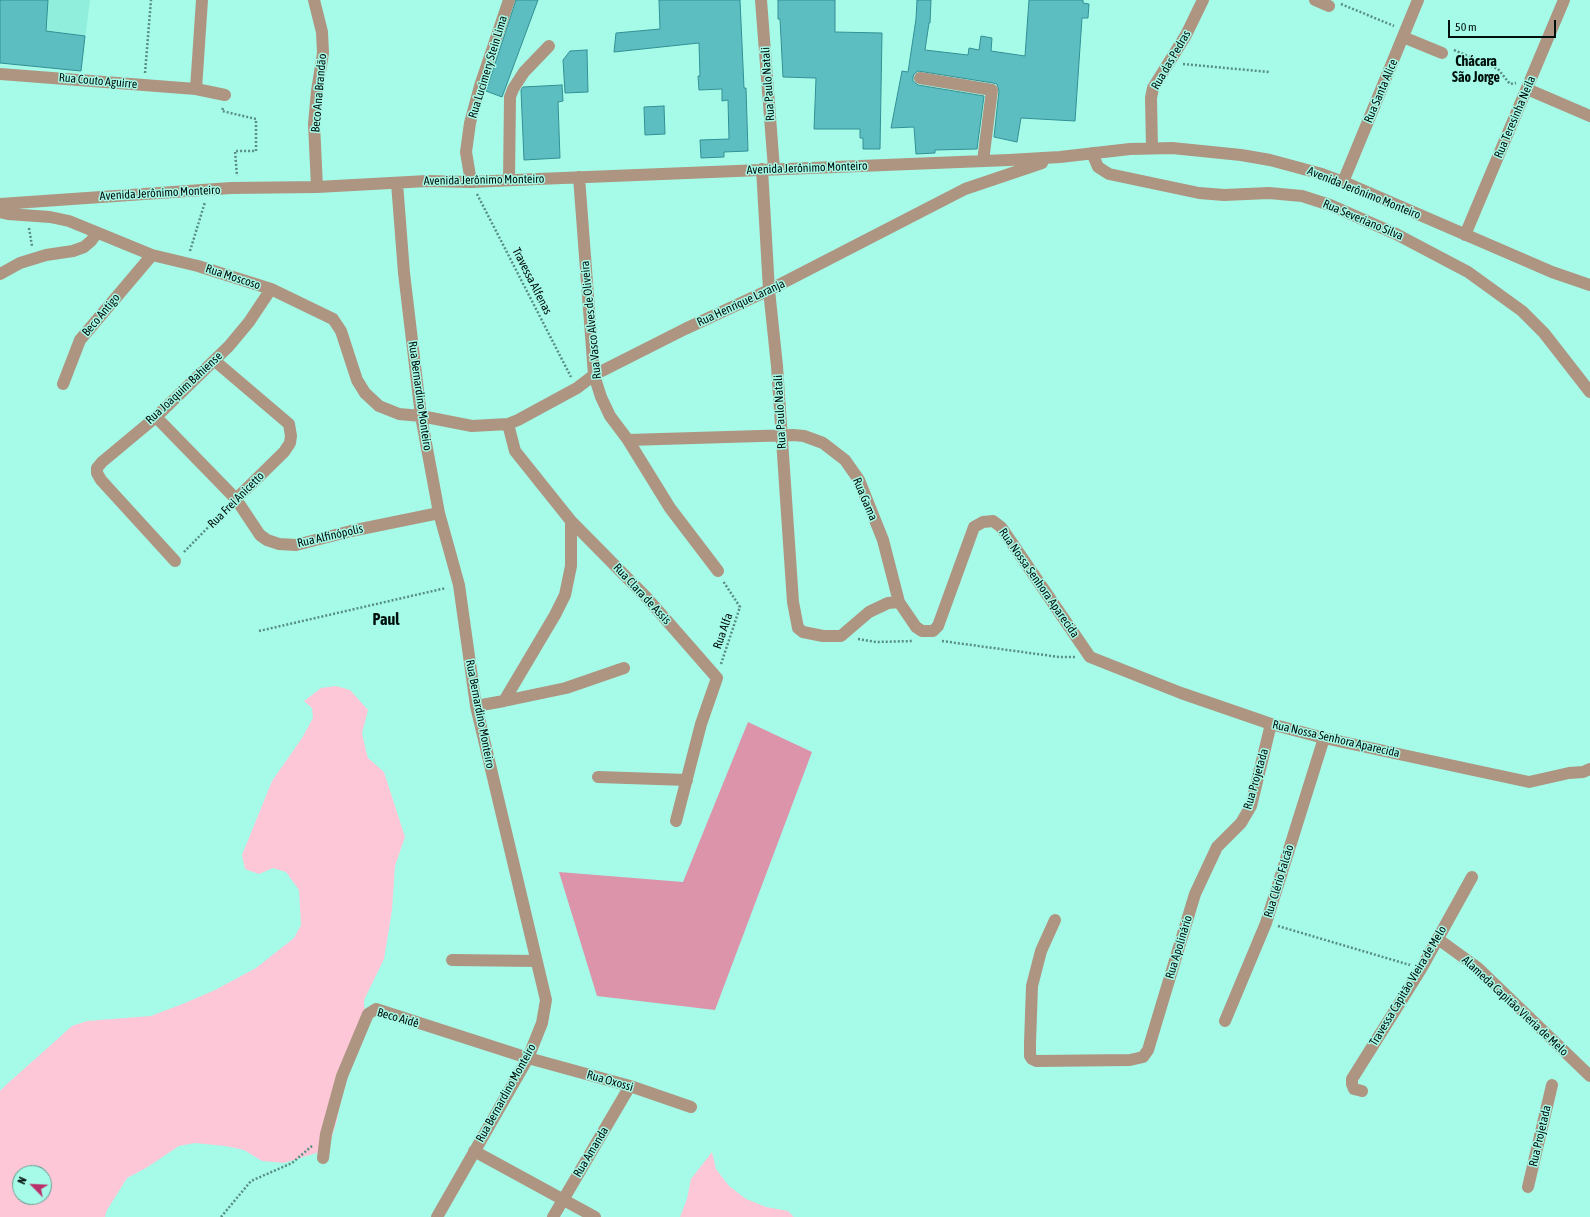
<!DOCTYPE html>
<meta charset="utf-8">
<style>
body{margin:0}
#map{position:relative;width:1590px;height:1217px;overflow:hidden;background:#a6fbe8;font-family:"Asap Condensed",sans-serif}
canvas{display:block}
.north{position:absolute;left:12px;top:1165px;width:40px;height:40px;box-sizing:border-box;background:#a6fbe8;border:1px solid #649d90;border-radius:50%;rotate:294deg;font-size:11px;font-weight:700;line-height:16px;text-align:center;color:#00100c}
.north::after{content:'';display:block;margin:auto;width:14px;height:18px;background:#bb316c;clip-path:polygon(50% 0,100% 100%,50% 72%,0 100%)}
.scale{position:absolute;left:1448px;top:20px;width:108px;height:18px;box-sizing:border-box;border:2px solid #00100c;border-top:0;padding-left:5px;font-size:12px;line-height:14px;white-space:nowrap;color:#00100c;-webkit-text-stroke:3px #a6fbe8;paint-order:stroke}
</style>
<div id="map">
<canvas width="1590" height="1217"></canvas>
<div class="north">N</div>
<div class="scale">50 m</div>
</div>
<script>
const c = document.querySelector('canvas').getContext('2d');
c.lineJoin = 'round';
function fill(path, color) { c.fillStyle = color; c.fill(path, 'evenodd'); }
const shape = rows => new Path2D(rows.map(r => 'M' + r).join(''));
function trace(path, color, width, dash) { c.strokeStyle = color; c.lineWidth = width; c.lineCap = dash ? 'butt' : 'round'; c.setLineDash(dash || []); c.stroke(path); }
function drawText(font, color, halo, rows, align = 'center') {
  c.font = font + ' "Asap Condensed",sans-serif'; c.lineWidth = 3; c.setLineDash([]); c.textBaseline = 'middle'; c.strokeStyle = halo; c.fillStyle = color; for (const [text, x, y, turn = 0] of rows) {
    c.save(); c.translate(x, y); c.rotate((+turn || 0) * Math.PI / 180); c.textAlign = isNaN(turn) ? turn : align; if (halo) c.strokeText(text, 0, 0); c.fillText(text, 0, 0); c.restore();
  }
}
const built = shape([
 [0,0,90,0,81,71,0,63]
]);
const green = shape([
 [336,686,350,690,368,710,362,733,366,751,368,758,384,772,405,837,395,866,392,910,384,959,364,1000,365,1017,339,1107,337,1120,330,1143,323,1151,284,1163,262,1161,244,1150,225,1146,195,1143,179,1146,146,1168,127,1178,107,1210,105,1217,0,1217,0,1091,6,1085,72,1026,87,1021,151,1016,185,1003,215,990,256,968,294,938,301,925,299,890,286,872,273,868,259,874,245,869,242,855,272,781,302,738,313,718,312,708,304,701,321,688],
 [20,1173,44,1173,44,1197,20,1197],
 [712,1152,716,1169,729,1186,746,1199,766,1207,788,1211,794,1217,680,1217,687,1199,691,1179]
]);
const forest = shape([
 [748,722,812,752,715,1010,597,996,559,872,683,882]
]);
const building = shape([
 [0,0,48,0,46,31,85,36,81,71,0,63,0,0],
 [516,0,538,0,502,97,486,91,516,0],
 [659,0,740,0,744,88,746,88,748,151,724,152,724,157,701,158,700,140,729,139,728,100,722,101,722,89,699,90,698,76,700,76,699,43,614,52,616,33,660,29,659,0],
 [778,0,835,0,835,32,882,33,880,149,863,149,863,138,860,138,860,129,814,129,816,78,783,77,780,19,778,19,778,0],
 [917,0,931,0,930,23,929,23,925,50,968,55,969,48,979,50,981,36,992,38,991,51,1025,56,1029,0,1083,0,1083,3,1089,4,1088,18,1082,18,1075,121,1021,118,1017,142,994,137,999,91,997,84,993,83,918,71,914,74,913,77,913,81,918,85,984,96,977,149,935,150,935,153,916,154,914,127,891,128,902,71,908,72,916,19,917,0],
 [587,50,588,92,565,93,563,60,570,51,587,50],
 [562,85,563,101,558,102,560,158,524,160,521,90,523,87,562,85],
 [664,106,665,134,645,135,644,107,664,106]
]);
const path = shape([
 [1341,4,1394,26],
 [1454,50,1498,69,1510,84,1516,83],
 [1183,64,1269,72],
 [145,73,151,0],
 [223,108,222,111,256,119,256,151,235,151,237,176],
 [477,194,571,377],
 [29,228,32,246],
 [190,251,205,202],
 [184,552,227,508],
 [259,631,446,588],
 [858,639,876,642,913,641],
 [942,641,1059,657,1076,657],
 [721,664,740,607,723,581],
 [1278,926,1410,965],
 [221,1217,251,1181,292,1163,312,1146]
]);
const minor = shape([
 [202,0,196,89,225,95],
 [314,0,322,32,323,53,317,91,314,124,317,187],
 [761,0,774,169],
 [1315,0,1329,6],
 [1403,37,1442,53],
 [0,74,196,89],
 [920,78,992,90,983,161],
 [1527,89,1590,116],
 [1152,148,1151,98,1153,88,1186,35,1203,0],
 [1092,153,1098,167,1109,174,1199,193,1224,195,1269,193,1302,196,1330,205,1396,234,1468,272,1522,311,1544,333,1590,392],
 [762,169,769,290,777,366,793,602,798,628,803,632,823,636,841,636,869,612,888,603,899,602],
 [579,177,594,375,601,397,610,416,628,440,670,508,718,571],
 [509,180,510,97,513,89,524,72,549,46],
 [471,182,466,152,470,123,480,86,509,0],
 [1343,182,1418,0],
 [397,183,404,273,421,416,439,513,459,585,476,706,546,1000,542,1023,528,1058,437,1217],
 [0,204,231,188,317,187,427,181,471,182,538,179,1009,160,1060,157,1130,149,1172,148,1241,155,1270,160,1322,174,1346,183,1552,272,1590,285],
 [0,212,8,214,50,217,69,221,152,255,198,266,271,289,333,319,341,331,357,380,365,393,379,406,399,414,421,416,472,426,508,424,518,420,577,388,594,375,685,329,769,290,965,189,1042,163],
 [1465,235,1564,0],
 [0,274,20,263,46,255,73,251,84,247,91,241,97,233],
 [215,361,289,424,291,436,290,443,284,452,236,499],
 [63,384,80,340,152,255],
 [156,417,236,499,260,535,267,540,279,544,296,545,351,531,439,513],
 [508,424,515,451,571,521,647,598,717,678,701,724,676,821],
 [628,440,793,435,804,436,823,443,845,460,859,480,883,540,899,602,916,627,922,631,933,631,938,626,974,527,983,522,993,521,1001,527,1090,657,1181,693,1271,724,1324,738,1529,782,1569,773,1583,772,1590,769],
 [175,561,101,480,97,473,97,468,102,462,156,417,229,346,249,322,271,289],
 [504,701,555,615,565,595,571,566,571,521],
 [476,706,504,701,566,688,624,668],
 [598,777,687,780],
 [1055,920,1041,951,1032,986,1030,1043,1030,1056,1032,1059,1036,1061,1130,1060,1143,1057,1148,1050,1195,894,1217,847,1241,823,1251,806,1271,724],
 [1438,939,1478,968,1590,1076],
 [452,960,536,961],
 [1225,1021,1266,923,1324,738],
 [1362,1091,1354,1089,1352,1084,1352,1079,1421,969,1472,877],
 [474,1151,595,1217],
 [323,1158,326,1134,342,1076,368,1014,376,1009,528,1058,630,1086,691,1107],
 [1528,1187,1552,1085],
 [553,1217,630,1086]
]);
const streetNames = [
 ["Rua das Pedras",1171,60,-60],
 ["Rua Lucimery Stein Lima",488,67,-73],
 ["Rua Couto Aguirre",98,81,5],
 ["Rua Paulo Natali",768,84,-94],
 ["Rua Santa Alice",1381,91,-67],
 ["Beco Ana Brandão",319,93,-85],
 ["Rua Teresinha Neila",1515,117,-67],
 ["Avenida Jerônimo Monteiro",807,168,-2],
 ["Avenida Jerônimo Monteiro",484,180,-1],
 ["Avenida Jerônimo Monteiro",160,193,-3],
 ["Avenida Jerônimo Monteiro",1364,193,22],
 ["Rua Severiano Silva",1363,220,23],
 ["Rua Moscoso",233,277,18],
 ["Travessa Alfenas",532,281,63],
 ["Rua Henrique Laranja",741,303,-25],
 ["Beco Antigo",101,315,-50],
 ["Rua Vasco Alves de Oliveira",591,320,-96],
 ["Rua Joaquim Bahiense",184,388,-43],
 ["Rua Bernardino Monteiro",420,396,82],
 ["Rua Paulo Natali",780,412,-93],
 ["Rua Gama",865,499,67],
 ["Rua Frei Anicetto",236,500,-45],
 ["Rua Alfinópolis",330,536,-13],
 ["Rua Nossa Senhora Aparecida",1039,583,55],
 ["Rua Clara de Assis",642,594,47],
 ["Rua Alfa",723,631,-71],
 ["Rua Bernardino Monteiro",480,714,79],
 ["Rua Nossa Senhora Aparecida",1336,739,13],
 ["Rua Projetada",1256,779,-74],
 ["Rua Clério Falcão",1279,881,-73],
 ["Rua Apolinário",1179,947,-73],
 ["Travessa Capitão Vieira de Melo",1408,986,-59],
 ["Alameda Capitão Vieria de Melo",1515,1006,43],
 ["Beco Aidê",398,1018,16],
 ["Rua Oxossi",610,1081,16],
 ["Rua Bernardino Monteiro",506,1093,-61],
 ["Rua Projetada",1540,1136,-77],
 ["Rua Amanda",591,1152,-59]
];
const quarterNames = [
 ["Chácara",1476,62],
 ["São Jorge",1476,78]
];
const districtNames = [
 ["Paul",386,620]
];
fill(built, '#90efdc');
fill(green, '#fdc7d7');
fill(forest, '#dc94ab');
fill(building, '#5dbec2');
trace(building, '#329094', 1);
trace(path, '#588d81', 2.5, [2, 2]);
trace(minor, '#ae9581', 12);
drawText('12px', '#00100c', '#a6fbe8', streetNames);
drawText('bold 14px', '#00100c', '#a6fbe8', quarterNames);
drawText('bold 16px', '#00100c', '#a6fbe8', districtNames);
</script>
